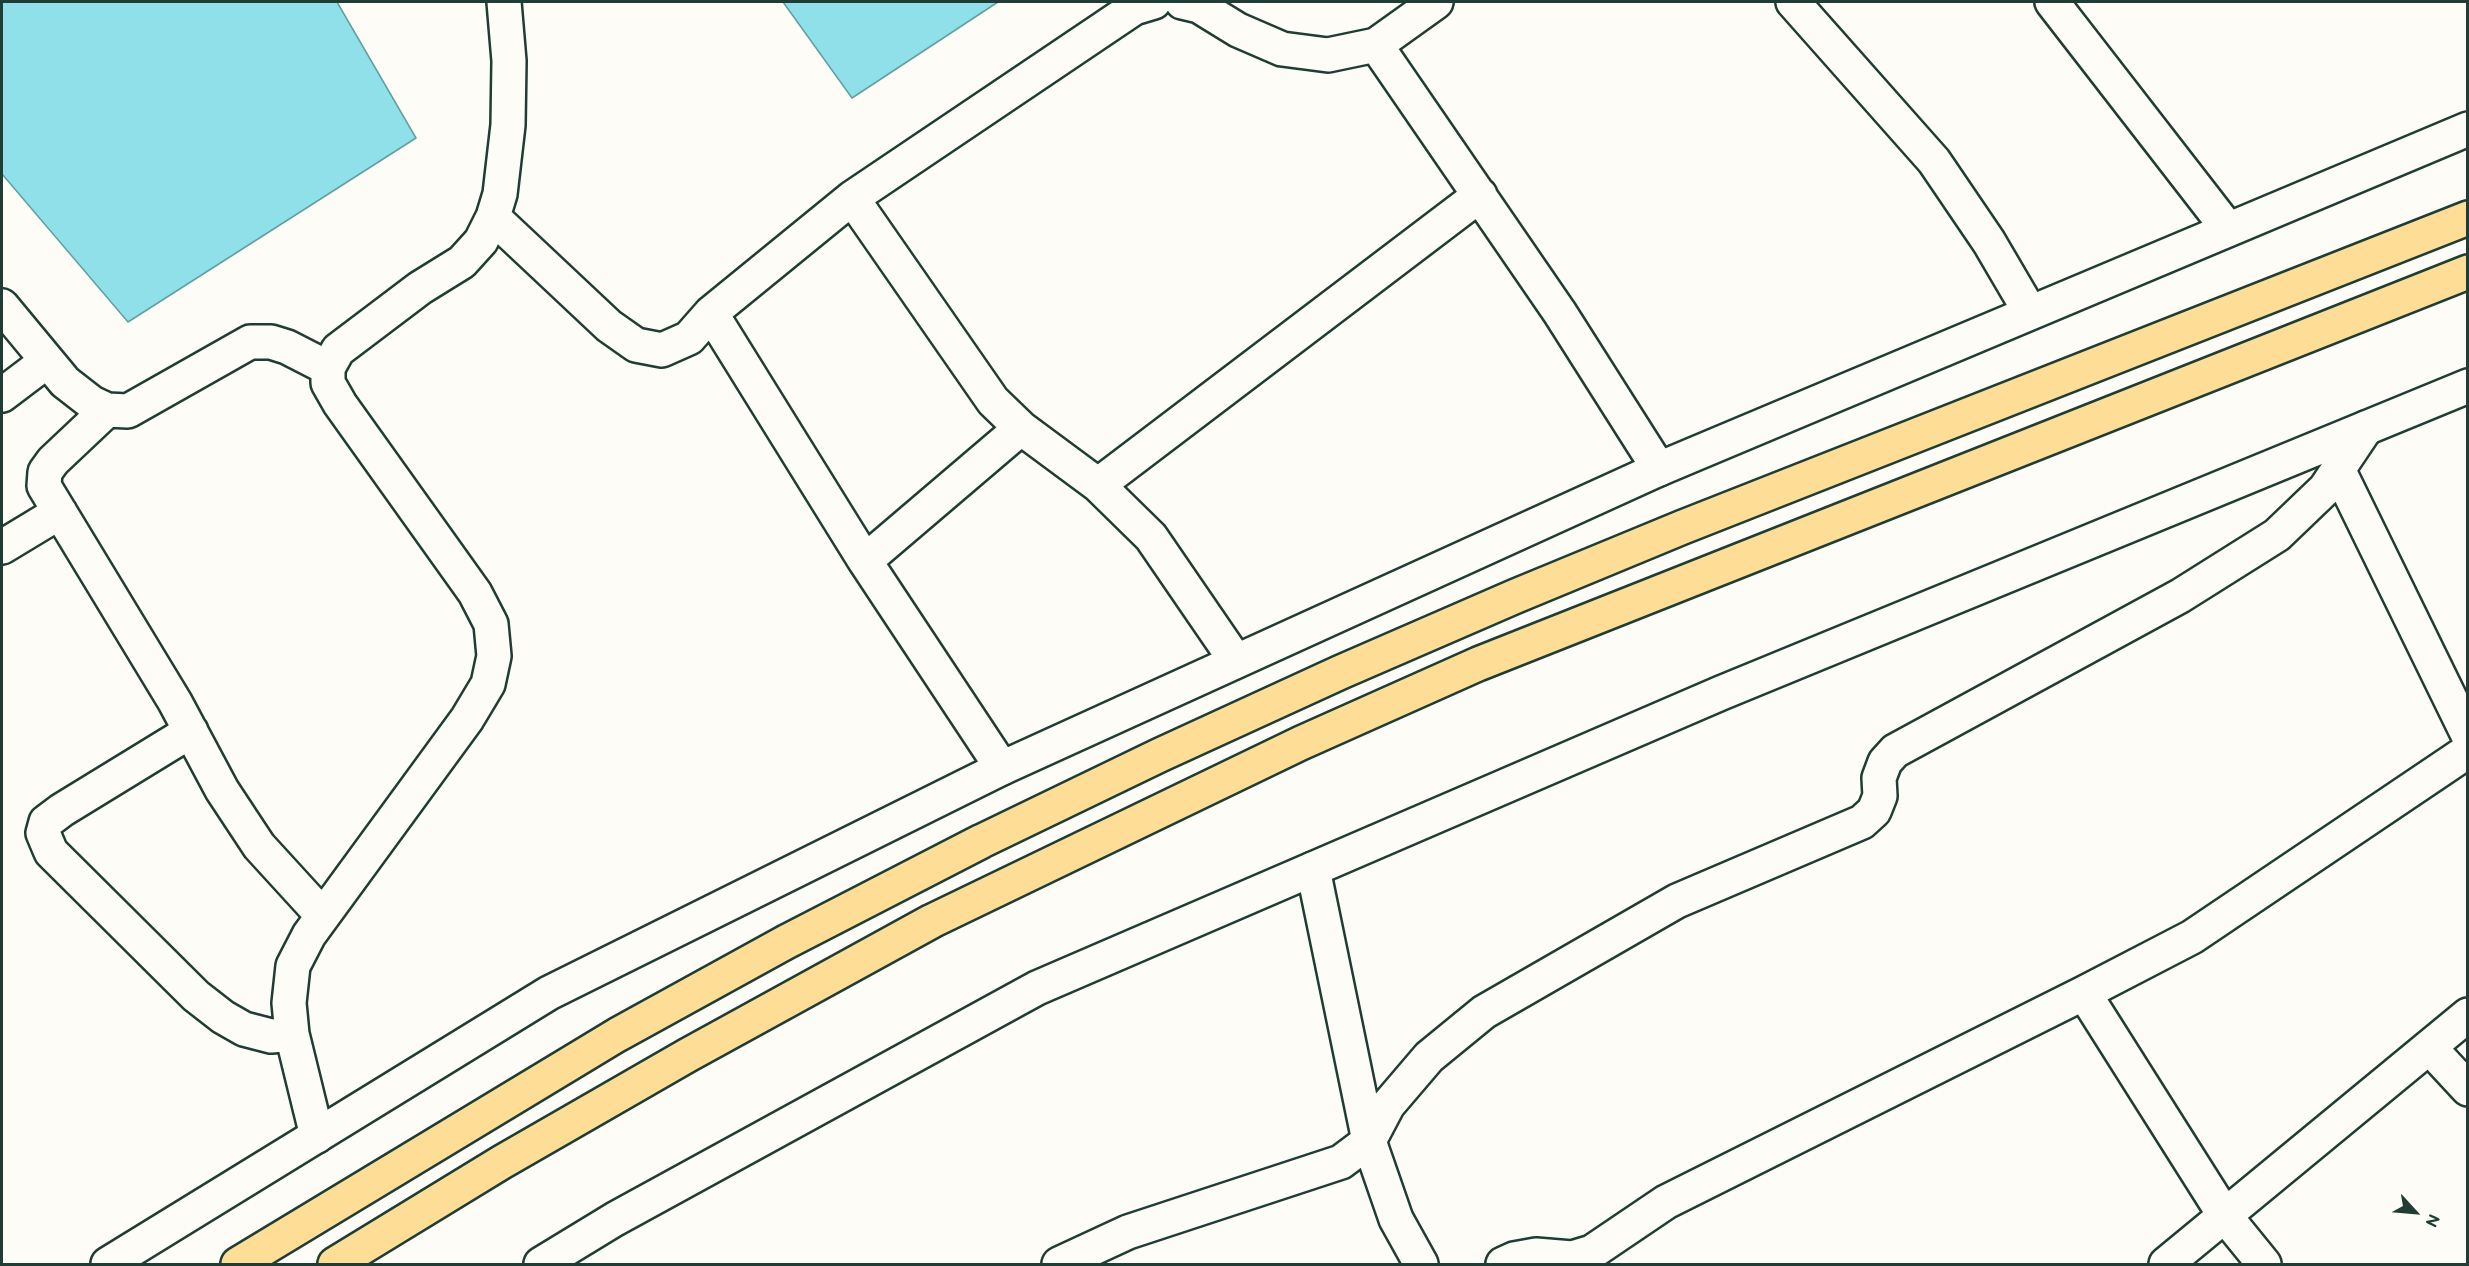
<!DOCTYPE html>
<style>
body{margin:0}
#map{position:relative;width:2469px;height:1266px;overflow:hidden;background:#fdfcf7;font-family:"Balsamiq Sans",sans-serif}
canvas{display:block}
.frame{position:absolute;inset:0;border:3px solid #1f3d34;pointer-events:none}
.north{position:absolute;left:2385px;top:1182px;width:60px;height:60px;-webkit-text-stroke:4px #fdfcf7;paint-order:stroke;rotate:116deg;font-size:16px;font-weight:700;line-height:24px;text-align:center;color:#1f3d34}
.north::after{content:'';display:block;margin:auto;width:21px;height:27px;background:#1f3d34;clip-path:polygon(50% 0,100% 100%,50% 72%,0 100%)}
</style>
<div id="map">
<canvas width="2469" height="1266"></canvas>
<div class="frame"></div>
<div class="north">N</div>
</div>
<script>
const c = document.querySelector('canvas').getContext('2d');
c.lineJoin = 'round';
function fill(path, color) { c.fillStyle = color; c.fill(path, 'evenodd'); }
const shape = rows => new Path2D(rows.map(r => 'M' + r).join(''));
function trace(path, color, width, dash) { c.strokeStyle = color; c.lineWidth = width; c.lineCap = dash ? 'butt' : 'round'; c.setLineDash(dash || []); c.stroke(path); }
const water = shape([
 [2,2,337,2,416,138,128,322,2,174,2,2],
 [783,2,998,2,852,98,783,2]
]);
const street = shape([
 [1182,2,1199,6,1238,30,1282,49,1328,55,1376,45,1436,2],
 [1793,2,1934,161,1989,242,2030,312],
 [2052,2,2228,229],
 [1376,45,1560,313,1659,469],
 [852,198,993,401,1021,428,1098,485,1151,537,1236,661],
 [493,217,609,326,636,345,662,350,689,338,711,313,852,198,1134,8,1154,2],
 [2,306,65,382,92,403,107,410,128,411,250,342,271,342,287,347,328,368],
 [711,313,865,561,1002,768],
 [2,395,47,361],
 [107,410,53,461,45,472,44,486,175,702,222,790,259,846,323,916],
 [2338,469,2468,735],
 [1098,485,1480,195],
 [2,547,60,512],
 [865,561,1021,428],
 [191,731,62,810,46,822,43,833,51,852,196,996,223,1017,244,1029,271,1036,292,1034],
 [1313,869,1369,1141,1396,1219,1421,1264],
 [2084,993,2225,1216,2264,1264],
 [2429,1047,2468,1089],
 [317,1136,292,1034,289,1003,293,966,309,935,467,719,488,684,494,656,491,624,475,593,340,404,328,383,328,368,338,350,420,288,462,262,481,241,493,217,500,194,508,125,509,61,504,2],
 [1059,1264,1128,1232,1341,1162,1369,1141,1388,1105,1429,1057,1484,1012,1677,901,1862,822,1874,811,1880,796,1879,778,1885,762,1895,751,2180,596,2277,535,2325,489,2366,428],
 [1503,1264,1514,1259,1536,1255,1572,1258,1592,1252,1666,1202,2084,993,2192,937,2468,751],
 [2166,1264,2468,1015]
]);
const secondary = shape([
 [108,1264,549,993,1002,768,1659,469,2468,129],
 [541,1264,615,1219,1037,988,1721,693,2468,386]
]);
const highway = shape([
 [238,1264,617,1035,786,942,982,841,1160,755,1341,672,1516,596,1683,527,2468,218],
 [335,1264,502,1162,688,1055,932,921,1301,743,1478,664,2468,272]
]);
fill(water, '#8fe0e9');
trace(water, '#629fa1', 1.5);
trace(street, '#1f3d34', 38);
trace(secondary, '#1f3d34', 38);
trace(highway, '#1f3d34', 38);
trace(street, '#fdfcf7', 33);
trace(secondary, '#fdfcf7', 33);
trace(highway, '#fedd96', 33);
</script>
